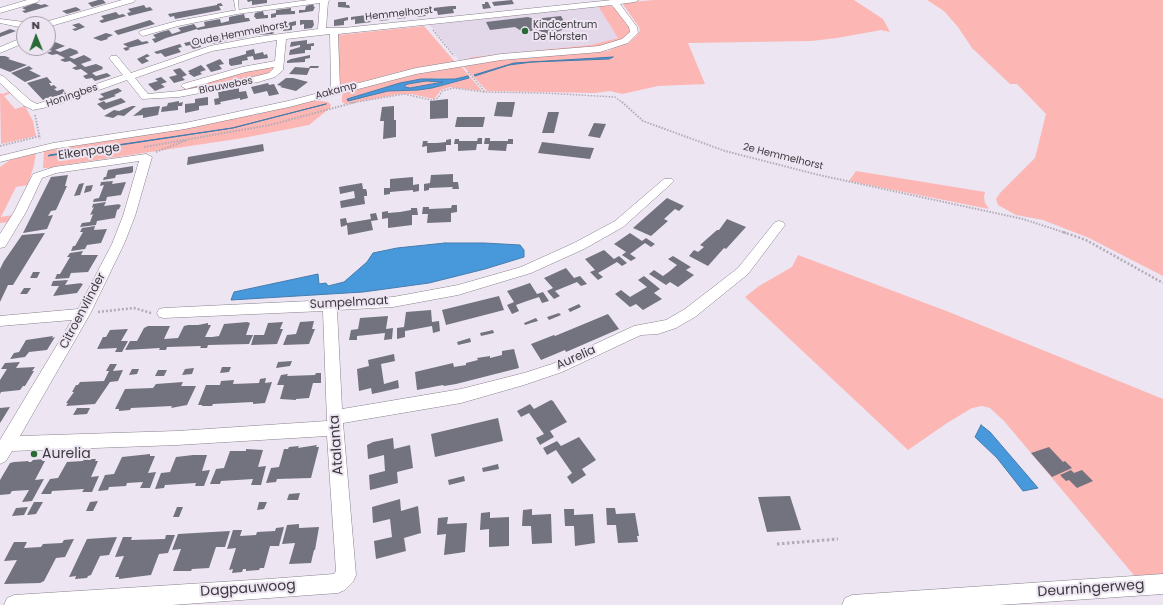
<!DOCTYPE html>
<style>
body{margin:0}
#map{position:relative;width:1163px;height:605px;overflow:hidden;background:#ede5f2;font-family:Poppins,sans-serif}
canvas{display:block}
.north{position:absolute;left:16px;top:16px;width:40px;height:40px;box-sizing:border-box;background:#ede5f2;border:1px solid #a7a1aa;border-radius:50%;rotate:359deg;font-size:11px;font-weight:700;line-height:16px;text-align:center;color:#3d3a3f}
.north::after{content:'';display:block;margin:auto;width:14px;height:18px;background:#2a6a34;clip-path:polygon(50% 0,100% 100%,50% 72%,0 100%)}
</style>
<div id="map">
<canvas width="1163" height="605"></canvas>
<div class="north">N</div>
</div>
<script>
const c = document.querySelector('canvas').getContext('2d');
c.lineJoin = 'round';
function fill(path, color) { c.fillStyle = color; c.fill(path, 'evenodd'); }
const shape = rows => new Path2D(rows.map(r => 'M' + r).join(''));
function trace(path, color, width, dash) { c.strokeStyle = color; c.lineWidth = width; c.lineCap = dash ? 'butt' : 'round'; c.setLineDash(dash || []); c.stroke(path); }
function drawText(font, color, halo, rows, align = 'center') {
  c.font = font + ' Poppins,sans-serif'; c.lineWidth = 4; c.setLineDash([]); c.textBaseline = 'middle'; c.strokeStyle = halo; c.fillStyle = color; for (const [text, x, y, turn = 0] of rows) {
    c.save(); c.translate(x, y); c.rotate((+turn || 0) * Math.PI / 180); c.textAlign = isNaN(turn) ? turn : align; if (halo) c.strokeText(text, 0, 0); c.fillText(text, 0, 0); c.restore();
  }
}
const built = shape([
 [598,6,618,38,590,45,473,57,460,61,430,25]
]);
const green = shape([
 [654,0,854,0,883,19,890,32,881,30,837,38,811,41,688,43,705,84,658,86,622,94,610,91,595,93,487,91,462,65,490,60,608,51,635,37,640,31,639,27,622,3],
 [927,0,1163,0,1163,276,1089,238,1043,220,1016,215,998,205,996,199,1000,193,1035,158,1046,114,1017,84,1010,84,972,48,958,27,944,11],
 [608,5,619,10,632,30,628,36,605,47,460,61,473,57,590,45,618,38,598,6],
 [424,26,455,62,395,73,347,86,340,86,338,35],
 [460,65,482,91,450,87,441,90,434,99,411,94,400,94,345,104,342,102,342,95,349,90,383,81],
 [468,76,469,78,432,88,418,90,388,91,347,99,386,87,437,78,455,79],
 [272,67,274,68,272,74,175,92,218,77],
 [426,81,443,82,410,88,405,88,405,85,408,84],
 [12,91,13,92,4,96,15,109,25,106,33,121,36,136,1,144,0,93,2,94],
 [314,100,328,102,331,105,330,108,309,125,243,138,57,166,56,168,43,168,44,151,203,125],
 [326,105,233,128,49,156,232,128],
 [36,152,34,165,28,185,16,187,1,217,13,215,9,222,0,223,0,167,10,160],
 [856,171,985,192,984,197,985,203,989,209,849,181],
 [798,255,949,312,1163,399,1163,578,1138,580,1004,421,990,408,982,406,972,408,947,423,908,450,745,297,759,286,792,267]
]);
const water = shape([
 [613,57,609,59,532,62,509,65,475,76,474,75,514,63,613,57],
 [468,76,469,78,432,88,418,90,388,91,348,101,347,99,400,83,421,79,455,79,468,76],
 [426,81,443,82,410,88,405,87,405,85,408,84,426,81],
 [326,104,233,128,48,156,49,155,232,128,326,104],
 [445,243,484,243,520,245,524,250,524,257,485,269,429,283,363,292,231,300,234,292,318,274,319,284,326,283,328,286,344,282,367,262,373,253,397,248,445,243],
 [981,425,990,432,1038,488,1023,491,997,458,975,437,981,425]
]);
const building = shape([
 [98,0,103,0,106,3,92,7,88,3],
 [247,0,267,0,267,3,252,5,252,1,248,2],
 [512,0,514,4,494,6,492,2],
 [338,2,346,2,346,5,349,5,350,8,338,7],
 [485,2,488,2,491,8,483,9,482,4,485,4],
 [35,3,41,5,45,4,49,6,25,13,22,11,26,10,22,8],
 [221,3,223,6,219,6,221,10,175,19,174,16,170,17,168,14,217,5,217,4],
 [313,4,314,7,315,7,313,11,299,13,299,10,305,10,306,6],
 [144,5,146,8,150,7,153,10,129,16,127,13,131,12,128,9],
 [451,6,456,6,456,9,453,9,454,13,438,15,437,11,434,11,433,8],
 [76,7,81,10,67,14,62,11],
 [291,8,291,11,295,11,295,14,276,15,276,17,271,18,271,14,276,13,276,10],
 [424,9,428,9,429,12,425,12,426,16,417,17,416,11],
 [263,11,264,15,268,15,268,18,256,19,255,17,254,17,255,13],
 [404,11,409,11,409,14,405,14,406,18,397,19,396,13],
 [116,12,119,15,123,14,126,16,102,23,99,21,104,19,101,16],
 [387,13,392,13,392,16,388,16,389,20,379,21,379,15],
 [244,14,245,18,249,18,250,21,198,30,197,29,166,38,155,43,152,39,156,38,153,35,161,32,169,30,172,34,181,31,178,28,194,24,197,28,205,26,204,22,220,19,221,23,229,21,229,17],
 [374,14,375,17,371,18,371,22,355,24,355,19,351,20,351,17],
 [561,16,568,28,548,35,538,30,523,32,515,27,490,30,486,22,528,17,534,19],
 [348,17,348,20,344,21,344,25,334,26,334,20],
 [150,20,155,24,118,35,114,31],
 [300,20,313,20,314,25,312,28,304,29,304,24,300,25],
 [296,21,296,25,292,26,292,30,283,31,283,24],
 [79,23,85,27,75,31,72,29,77,28,72,25],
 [272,24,277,24,278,28,273,29,274,33,272,34,258,35,257,31,253,32,253,28,265,27],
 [248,28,250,32,246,33,247,37,238,39,236,32,245,31,244,29],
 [10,29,16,31,0,37,0,33],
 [229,31,231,35,227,36,228,40,226,41,212,44,210,40,206,41,204,38,217,36],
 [106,33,113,35,107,38,108,39,101,41,93,38],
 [138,39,142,42,147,41,149,43,128,48,130,49,126,51,123,48,128,47,123,44],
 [197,40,202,44,200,44,201,47,193,49,190,45,186,46,184,43],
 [307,40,307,44,314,43,314,46,311,46,311,50,305,50,305,53,289,55,290,50,300,47,300,45,290,47,291,42],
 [55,42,65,46,55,50,60,52,70,48,78,51,77,52,79,53,69,57,74,59,84,55,91,59,90,59,92,60,81,64,85,67,96,64,103,67,102,68,103,69,92,73,96,76,107,73,111,76,95,81,92,78,86,79,83,76,88,74,81,69,76,70,72,68,77,66,70,61,65,62,60,60,65,58,57,54,52,55,47,53,52,51,44,48,48,48,48,45],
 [180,44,182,47,178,48,181,52,165,57,161,53,157,54,154,52],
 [254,49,255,54,263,52,264,55,267,54,268,58,254,60,253,56,247,57,248,60,242,61,242,64,231,66,229,64,229,59,246,54,246,51],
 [147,54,150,56,145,58,149,61,142,64,137,59],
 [310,55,310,58,305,59,305,62,287,63,287,61,291,59],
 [0,56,5,56,10,58,8,59,27,65,10,72,0,68],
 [220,59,224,64,219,65,222,69,211,72,206,65],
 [201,65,206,70,200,72,202,74,194,77,188,73,190,73,188,71],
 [29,66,33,69,29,70,41,76,25,82,11,73],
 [310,66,319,66,318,68,310,68,307,75,289,74,295,67,309,68],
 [180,68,187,75,182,77,185,80,174,83,169,77,177,75,173,70],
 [47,77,52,83,49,83,51,86,54,85,57,88,54,89,57,91,63,89,66,93,43,100,27,83],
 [161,77,167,82,161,84,165,87,155,91,148,84,158,81,155,79],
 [286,78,293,78,308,82,296,91,280,87,282,86,277,85],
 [268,83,269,85,274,84,279,94,269,96,267,91,254,94,251,87],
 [118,88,122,91,114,95,116,96,101,101,98,99,104,97,100,94],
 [239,88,239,92,246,91,248,98,240,100,240,98,220,102,221,104,215,105,214,99,219,98,218,92],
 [208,97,208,105,199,106,199,110,185,113,185,104,195,103,195,99],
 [121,98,126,102,104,110,97,104,104,101,106,103],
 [448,99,448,118,430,119,430,101],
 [179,101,179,103,183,102,182,106,178,106,178,110,161,112,162,107,167,106,168,103],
 [497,102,515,102,512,117,494,116],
 [132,106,136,106,124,116,118,115,113,118,104,116,114,110,119,111],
 [160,106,158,115,143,118,143,115,133,116,143,108],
 [394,106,394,120,396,120,396,137,383,139,384,121,380,121,382,107],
 [548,112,559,112,554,133,542,133],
 [457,117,485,117,483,127,455,127],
 [594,123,606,124,600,138,588,136],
 [478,138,482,138,482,144,477,144,476,150,458,151,458,144,454,144,455,139,459,139,459,141,477,141],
 [485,138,490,138,490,141,508,141,508,139,513,139,513,144,507,144,506,151,488,150,489,144,484,144],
 [451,139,451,145,446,145,446,151,427,153,427,146,422,147,423,141,428,141,427,143,437,143,446,142,446,140],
 [542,142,583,147,594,148,590,159,538,153],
 [263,144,264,151,187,165,188,157],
 [133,166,133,172,131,173,116,175,115,178,103,180,104,177,106,177,108,170],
 [453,174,453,182,458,182,459,189,452,189,453,187,429,188,429,190,424,191,424,184,430,183,431,175],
 [68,175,65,186,67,186,56,210,51,211,48,216,53,215,47,229,23,233,51,177],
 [413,177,413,185,419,184,419,191,413,192,413,190,401,191,390,192,390,194,384,195,384,188,390,188,390,179],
 [113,181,112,184,126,182,121,195,107,197,106,201,93,202,94,199,99,198,104,185,100,186,101,182],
 [84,183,80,195,74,196,79,184],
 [362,183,363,189,366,189,367,192,367,196,364,196,365,204,341,208,340,201,355,198,354,191,340,194,339,187],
 [93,185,91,191,84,193,86,186],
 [667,198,684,206,679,211,675,209,664,219,668,221,651,236,633,228],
 [106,202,104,206,120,204,119,205,121,205,119,209,117,210,115,218,97,221,96,225,80,227,82,223,90,222,93,214,90,215,94,207,92,208,93,204],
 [452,205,457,205,457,212,451,213,451,222,427,223,428,214,422,214,423,207,429,207,429,209,451,208],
 [411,208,417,208,418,215,412,215,412,225,388,228,388,218,382,219,382,212,388,211,388,213,400,212,411,210],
 [376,213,378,220,371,221,373,230,348,235,347,225,341,227,340,219,346,218,347,223,371,219,370,214],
 [727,219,746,227,726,249,724,248,708,266,689,256,694,250,698,252,704,247,700,245,717,230,719,230],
 [95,226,94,230,107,229,101,243,87,245,85,249,71,251,73,246,75,246,83,232,80,232,82,228],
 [45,233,13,285,8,285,0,302,0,269,4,261,22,235],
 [630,233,642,241,646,238,655,244,651,247,645,243,630,254,636,258,631,261,622,255,626,252,614,244],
 [604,250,614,259,619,256,627,263,622,266,617,262,598,273,603,277,598,280,590,272,595,270,585,259],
 [83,251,81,255,98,255,88,272,71,273,69,278,55,279,57,274,60,274,70,257,67,257,70,253],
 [673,256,691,267,686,270,694,275,678,287,670,282,666,285,649,274,654,270,663,276,670,271,677,265,668,259],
 [566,268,574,278,580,276,587,284,581,286,577,282,555,291,560,296,554,299,547,291,553,288,544,278],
 [33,272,40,272,37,278,30,278],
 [644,276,660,289,654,293,662,299,643,310,636,304,630,307,615,294,621,290,630,297,647,287,638,280],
 [68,280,65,285,82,283,81,284,83,284,77,293,53,296,59,286,51,286,53,281],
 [530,283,537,294,543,292,549,301,542,303,539,297,527,301,516,305,519,311,512,314,507,305,514,302,507,291],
 [24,288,31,288,27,294,20,294],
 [499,296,504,310,446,325,442,310],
 [579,304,581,307,570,312,568,309],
 [431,310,432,322,439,321,440,331,433,333,432,326,405,331,405,337,397,339,397,328,404,327,406,312],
 [559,313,561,315,549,320,547,317],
 [608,314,619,329,566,352,565,350,541,360,531,344,554,335,555,336],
 [388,316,386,329,393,328,392,339,384,340,385,333,357,336,357,340,349,340,351,330,358,329,360,318],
 [536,318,538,321,531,323,525,325,524,323],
 [314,321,312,329,315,329,309,344,283,345,287,335,296,334,300,322],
 [247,322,250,323,246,335,253,335,249,344,208,345,207,348,200,348,201,346,167,347,166,350,159,350,160,348,125,350,130,341,137,341,144,328,148,326,170,326,164,339,178,338,184,326,188,325,198,325,208,323,208,325,211,325,205,337,212,337,219,336,224,324],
 [283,322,280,329,283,329,277,344,251,345,254,335,264,335,268,323],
 [128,329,121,341,128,341,122,352,115,352,117,348,97,349,103,337,106,337,110,330],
 [493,330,494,333,481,336,480,333],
 [53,336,52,338,55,337,47,350,29,352,25,357,10,359,14,353,19,352,26,340],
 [470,338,471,342,458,345,457,342],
 [514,349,519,368,456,384,444,386,443,385,417,390,415,372,453,363,454,367,466,365,466,363,478,360,477,358,490,356,490,358,502,355,502,351],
 [394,354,395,361,381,364,384,384,398,380,399,388,372,394,371,388,359,391,357,369,369,366,368,360],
 [292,361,290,366,276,368,278,362],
 [20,362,16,368,35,367,32,371,34,371,25,386,23,386,20,390,1,392,0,394,0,380,7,369,1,369,5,363],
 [110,364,117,364,113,371,123,370,118,381,110,382,95,404,66,406,68,403,66,403,74,392,72,392,76,385,78,385,80,382,104,381,109,371,106,371],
 [222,367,231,367,229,372,220,373],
 [194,368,192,374,182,375,185,369],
 [132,369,139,369,137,374,129,375],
 [158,370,167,370,164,376,155,376],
 [316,373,321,373,321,383,313,383,309,398,296,399,296,400,280,399,284,385,277,385,281,375,288,374,287,376,315,375],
 [266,378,265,383,272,382,265,403,253,404,253,402,213,404,212,406,202,406,202,405,198,405,206,385,220,385,221,381,234,380,233,384,259,383,260,379],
 [183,382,181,386,196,386,187,405,171,408,172,406,131,408,130,410,119,411,119,409,115,409,125,389,153,388,156,384],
 [551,400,553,401,567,422,550,431,554,437,540,445,536,438,544,434,529,413,521,417,517,411,530,404,534,409],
 [10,407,2,420,0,423,0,408],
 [77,408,90,408,87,414,73,415],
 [498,418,503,441,435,457,431,434],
 [579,437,596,460,582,469,586,475,572,484,567,477,572,473,556,450,547,455,543,448,557,441,561,446],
 [393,438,394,449,410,445,413,468,397,472,398,483,370,490,369,475,385,471,384,455,368,459,367,445,373,442],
 [317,445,316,447,319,447,311,478,277,479,276,482,266,483,271,468,279,467,284,449,288,449,289,447,299,446,298,448],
 [1049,447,1063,462,1065,461,1072,468,1052,477,1031,453],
 [246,449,263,450,258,467,266,466,261,485,251,485,253,479,221,481,220,484,210,484,216,469,224,468,230,451,246,451],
 [150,454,150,456,155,456,148,473,156,472,150,488,140,488,143,482,127,483,126,486,109,487,108,490,98,491,105,475,114,474,122,457],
 [193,455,207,455,202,471,210,470,204,486,195,486,196,483,165,485,164,488,155,489,161,473,170,472,176,457],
 [43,459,42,461,45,461,35,480,44,479,32,501,22,502,29,490,12,491,10,494,0,495,0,480,10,463,14,462,29,461,28,462,31,462,33,460],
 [84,459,96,459,95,461,98,461,91,477,99,476,92,492,82,492,84,489,52,491,51,494,41,494,50,479,58,478,67,462,83,461],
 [498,464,499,469,483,472,482,468],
 [1071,470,1074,473,1082,470,1093,481,1077,488,1069,480,1066,481,1060,475],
 [464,476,465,481,449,485,448,480],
 [300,493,298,500,287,500,289,494],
 [790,496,801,530,767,532,758,497],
 [400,499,401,511,418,506,421,533,404,538,406,551,376,559,374,541,392,537,390,519,373,523,372,507],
 [98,501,93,511,86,511,90,502],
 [34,502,43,502,36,514,27,515],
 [259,502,267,502,264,509,257,510],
 [28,507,24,515,12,516,16,508],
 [177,507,183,507,179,517,173,517],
 [606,508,615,508,616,514,635,513,639,536,637,536,638,542,618,543,616,525,607,525],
 [532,509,532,515,551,514,552,543,532,544,531,526,522,526,523,510],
 [564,509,574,509,574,515,593,514,595,543,575,546,574,526,565,526],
 [490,512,490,518,509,517,509,546,489,547,489,529,480,530,481,513],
 [448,517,447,524,467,523,465,552,444,555,446,534,437,535,438,518],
 [299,524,299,528,319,527,315,550,314,550,311,563,289,564,295,543,282,544,287,525],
 [284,527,279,546,270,546,264,568,260,568,259,570,246,571,246,569,243,569,242,572,232,573,233,569,229,570,236,548,227,549,233,530,242,530,240,536,256,535,257,532,275,531,276,528],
 [230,531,225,547,216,547,209,568,192,569,191,571,173,571,181,549,172,550,178,534],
 [166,535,175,535,168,553,159,554,151,575,119,579,119,577,115,577,124,556,115,557,123,537,132,537,131,540,165,539],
 [117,537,109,555,100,556,91,575,88,576,87,578,75,579,76,576,69,577,87,539],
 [74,539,65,557,56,558,44,581,40,583,4,584,17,560,4,561,14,542,27,542,24,548,41,547,43,544,62,543,64,540]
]);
const pathFar3 = shape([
 [433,30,454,56],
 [468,72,485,92,544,93,615,97,623,103],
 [351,103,404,94,431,100,438,98,442,91,453,88,485,92]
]);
const pathFar2 = shape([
 [622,102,643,121,725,151,819,175,1023,219,1066,233],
 [35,115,40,139],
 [0,146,40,136],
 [144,147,270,125,356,102],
 [156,152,187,140]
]);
const pathFar1 = shape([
 [1063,232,1086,240,1163,283],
 [98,312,134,308,151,313]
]);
const path = shape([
 [777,544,838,539]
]);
const service = shape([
 [234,0,238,0,239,13,236,12,234,0]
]);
const minor = shape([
 [27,0,39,0,38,2,0,13,0,8,27,0],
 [122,0,135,0,134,2,51,26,48,27,48,24,44,24,45,22,122,0],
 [308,0,330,0,328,2,326,28,343,28,612,0,639,0,635,2,620,4,637,27,638,33,628,43,600,52,501,60,416,74,289,107,185,129,53,149,0,162,0,156,53,143,185,123,288,101,330,90,331,86,330,34,286,39,283,70,275,77,258,82,179,97,142,99,127,80,57,105,33,110,23,105,0,83,0,75,3,76,31,101,37,104,123,75,109,58,111,56,117,56,131,73,210,46,257,37,318,29,320,3,237,14,178,26,143,36,139,33,140,31,177,21,237,10,308,0],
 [612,5,629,27,630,32,622,39,599,46,501,54,416,68,340,88,338,34,612,5],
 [277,40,275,61,242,67,183,84,181,86,186,89,246,72,274,67,273,69,269,73,257,76,179,91,148,94,135,78,212,51,277,40],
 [0,19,24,22,28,24,24,24,24,28,0,23,0,19],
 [24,37,24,43,0,53,0,47,24,37],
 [146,154,152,157,135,216,124,244,90,314,20,436,177,431,327,421,323,311,164,318,159,317,157,313,159,309,164,308,393,297,458,285,521,267,574,243,615,221,664,179,672,179,674,181,672,183,623,227,584,249,531,273,458,295,393,307,337,310,342,409,461,389,524,373,552,364,634,326,666,320,685,309,738,268,775,222,779,221,783,222,785,225,748,274,695,317,676,328,658,334,641,335,562,372,524,385,461,403,343,423,356,575,353,582,345,590,338,593,172,605,4,605,7,598,14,595,268,579,334,574,336,571,327,436,177,445,12,451,6,461,0,464,0,440,72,320,0,326,0,316,78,309,112,244,123,216,139,161,56,173,42,178,26,212,5,247,0,248,0,234,14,212,33,174,54,167,146,154],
 [1163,574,1163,594,999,605,842,605,845,598,852,595,1163,574]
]);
const markers = [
 [525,31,4,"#2a6a34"],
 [34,454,4,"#2a6a34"]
];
const farStreetnames = [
 ["Hemmelhorst",399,14,-6],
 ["Oude Hemmelhorst",240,34,-11],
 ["Blauwebes",226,86,-11],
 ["Aakamp",336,91,-15],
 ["Honingbes",72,96,-19],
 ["2e Hemmelhorst",783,157,14]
];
const farPoinames = [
 ["Kindcentrum",533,25],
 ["De Horsten",533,37]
];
const streetNames = [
 ["Eikenpage",89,152,-8],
 ["Sumpelmaat",349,303,-3],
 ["Citroenvlinder",83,311,-62],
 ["Aurelia",576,358,-24]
];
const nearStreetnames = [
 ["Atalanta",337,445,-94],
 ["Dagpauwoog",248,589,-4],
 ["Deurningerweg",1091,589,-4]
];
const nearPoinames = [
 ["Aurelia",42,454]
];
fill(built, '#e3d7ea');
fill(green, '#fcb6b4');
fill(water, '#4898dc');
trace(water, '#457cad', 1);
fill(building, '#72737f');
trace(service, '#88818c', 1);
trace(minor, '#88818c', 1);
trace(pathFar3, '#b2acb6', 1.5, [1.5, 1.5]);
trace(pathFar2, '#b2acb6', 2, [1.5, 1.5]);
trace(pathFar1, '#b2acb6', 2.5, [2, 2]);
trace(path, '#b2acb6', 3, [2.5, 2.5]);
fill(service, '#fff');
fill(minor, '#fff');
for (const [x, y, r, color] of markers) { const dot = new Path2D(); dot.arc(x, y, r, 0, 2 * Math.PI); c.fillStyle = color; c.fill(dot); trace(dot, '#ede5f2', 1.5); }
drawText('10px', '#3d3a3f', '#ede5f2', farStreetnames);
drawText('10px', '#3d3a3f', '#ede5f2', farPoinames, 'left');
drawText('12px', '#3d3a3f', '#ede5f2', streetNames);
drawText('14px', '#3d3a3f', '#ede5f2', nearStreetnames);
drawText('14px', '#3d3a3f', '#ede5f2', nearPoinames, 'left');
</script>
